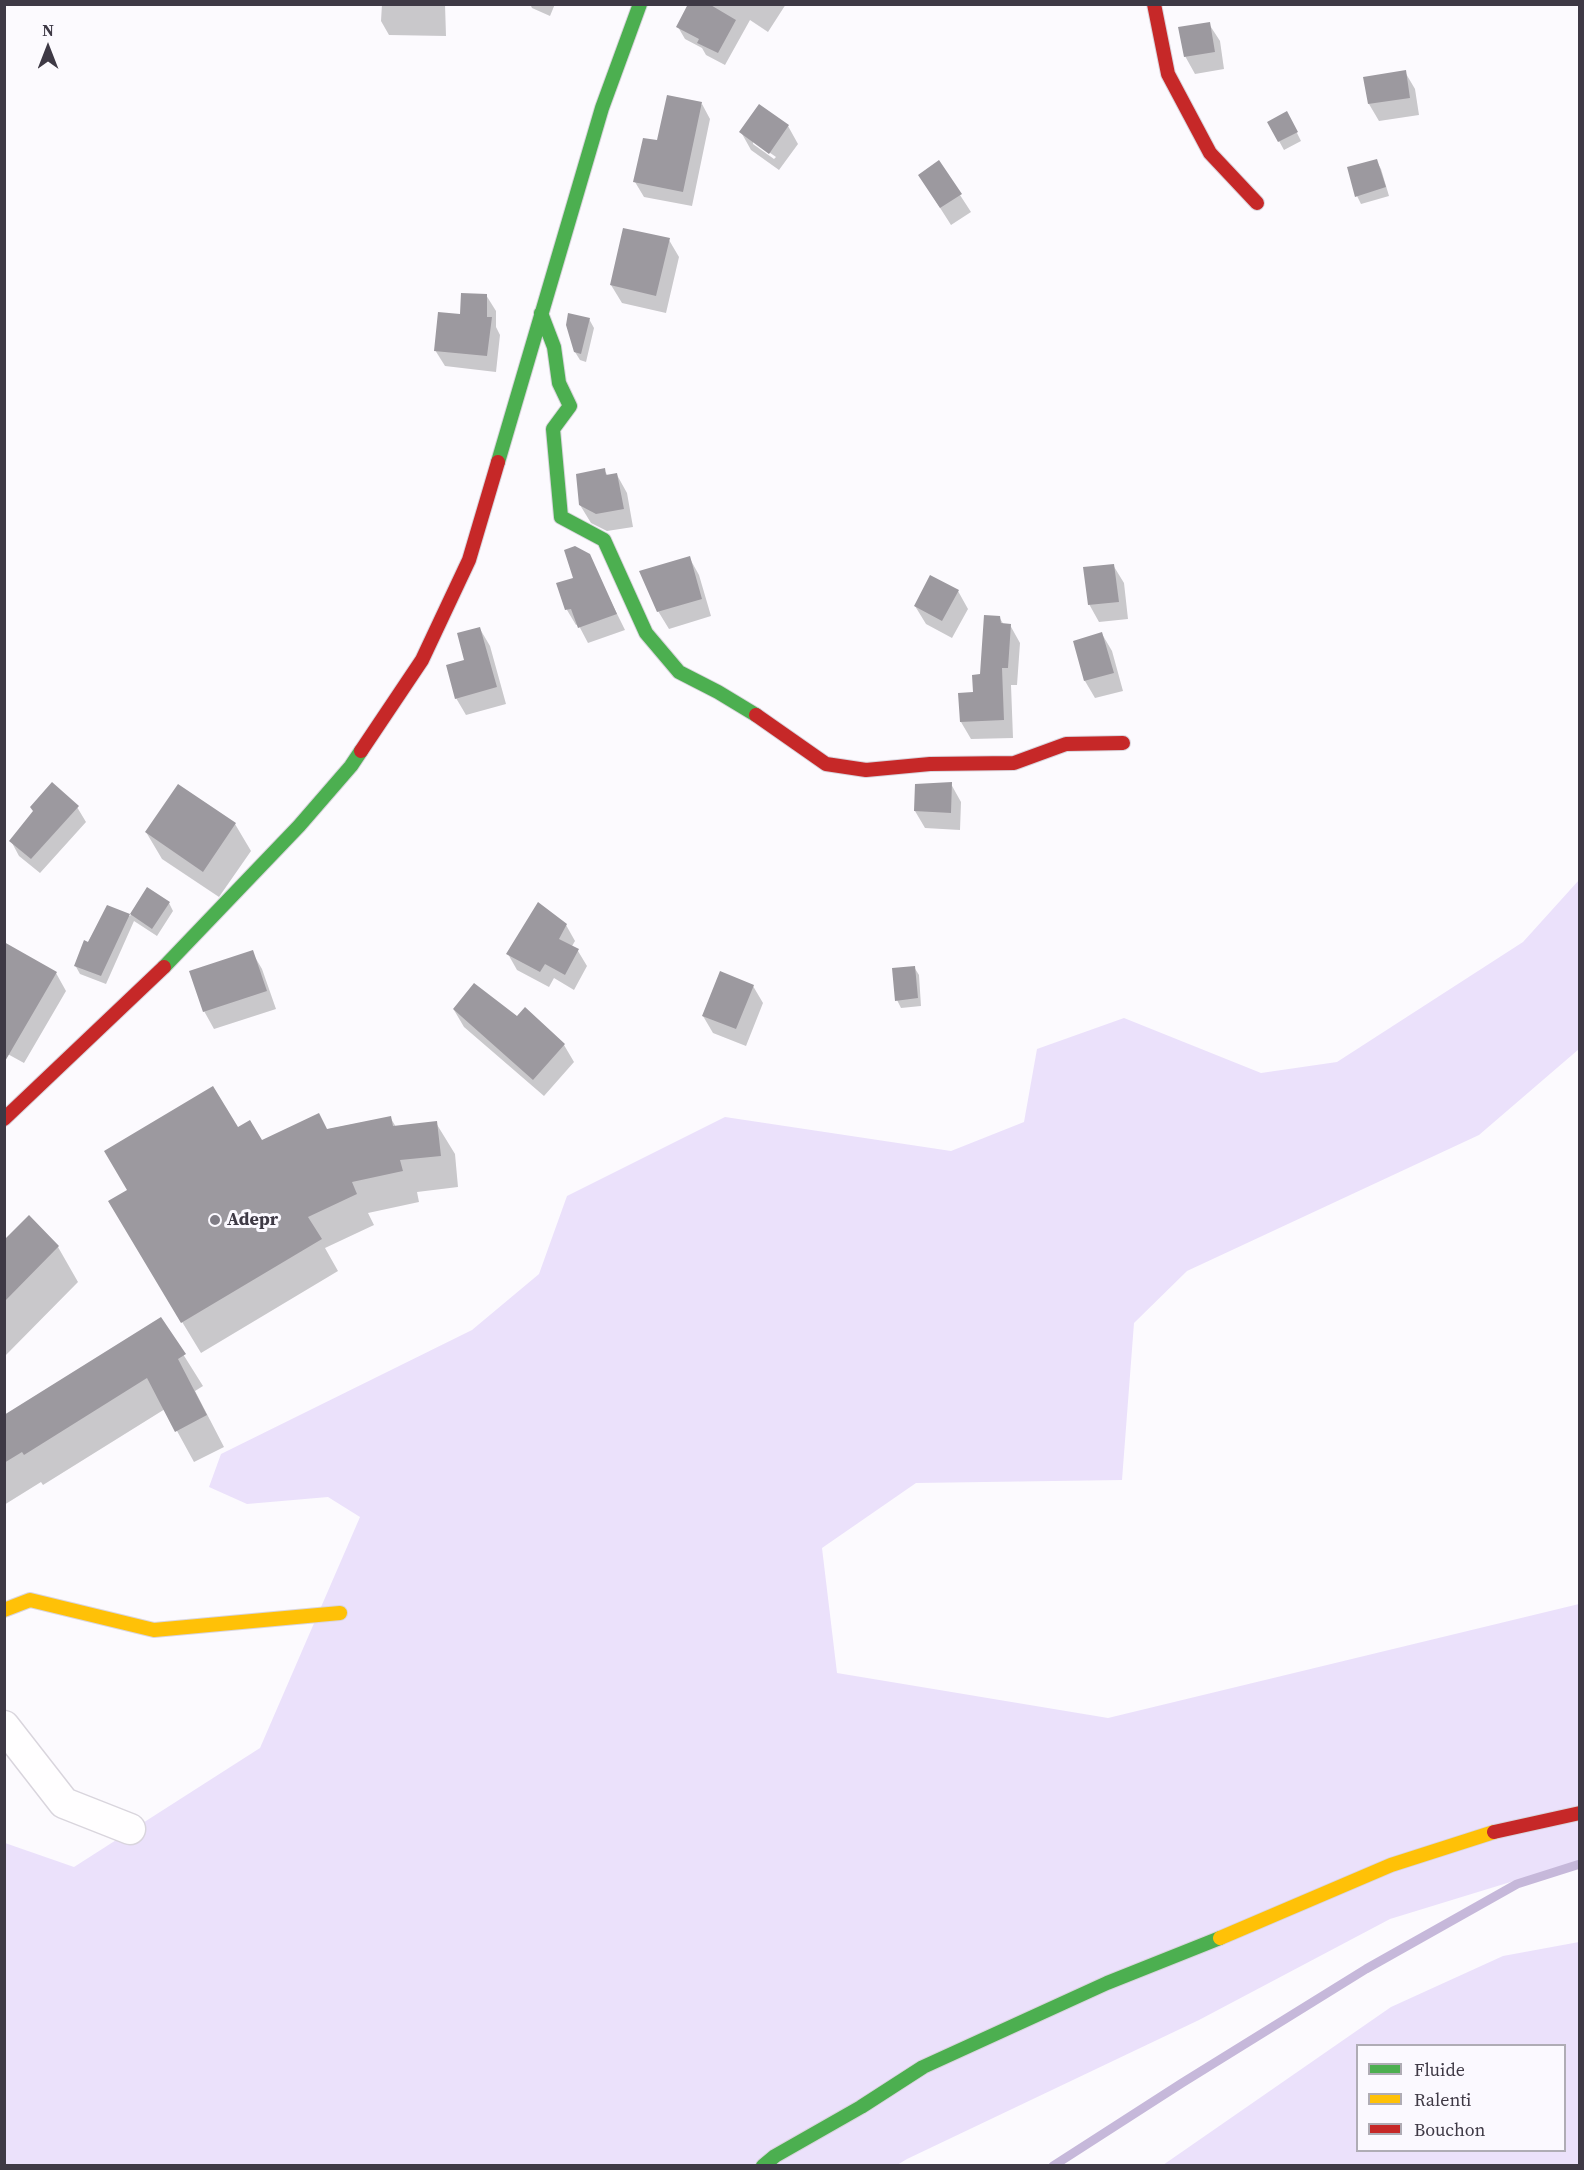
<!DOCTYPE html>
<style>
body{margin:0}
#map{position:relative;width:1584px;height:2170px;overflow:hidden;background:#fcfafe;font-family:"Source Serif 4",serif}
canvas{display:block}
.frame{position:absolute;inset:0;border:6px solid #3e3945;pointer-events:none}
.legend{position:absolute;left:1356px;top:2044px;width:210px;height:108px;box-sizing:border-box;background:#fbf9ff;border:2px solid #afacb5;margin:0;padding:8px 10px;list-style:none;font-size:18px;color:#3e3945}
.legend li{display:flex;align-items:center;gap:12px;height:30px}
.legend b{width:30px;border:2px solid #afacb5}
.north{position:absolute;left:18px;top:18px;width:60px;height:60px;-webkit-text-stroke:4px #fbf9ff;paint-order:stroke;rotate:0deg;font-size:16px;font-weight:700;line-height:24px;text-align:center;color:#3e3945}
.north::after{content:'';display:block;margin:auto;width:21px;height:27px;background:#3e3945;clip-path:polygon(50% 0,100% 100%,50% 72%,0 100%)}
</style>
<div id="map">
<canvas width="1584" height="2170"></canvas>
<div class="frame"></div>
<ul class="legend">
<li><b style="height:8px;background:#4caf50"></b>Fluide</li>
<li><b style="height:8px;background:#ffc107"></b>Ralenti</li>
<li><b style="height:8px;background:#c62828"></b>Bouchon</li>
</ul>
<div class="north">N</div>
</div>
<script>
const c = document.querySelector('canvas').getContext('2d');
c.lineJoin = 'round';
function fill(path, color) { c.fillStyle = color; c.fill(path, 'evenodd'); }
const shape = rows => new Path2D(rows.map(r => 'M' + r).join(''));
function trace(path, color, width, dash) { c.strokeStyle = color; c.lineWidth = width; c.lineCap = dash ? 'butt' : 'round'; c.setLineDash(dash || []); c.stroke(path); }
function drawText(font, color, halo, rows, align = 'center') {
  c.font = font + ' "Source Serif 4",serif'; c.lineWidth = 6; c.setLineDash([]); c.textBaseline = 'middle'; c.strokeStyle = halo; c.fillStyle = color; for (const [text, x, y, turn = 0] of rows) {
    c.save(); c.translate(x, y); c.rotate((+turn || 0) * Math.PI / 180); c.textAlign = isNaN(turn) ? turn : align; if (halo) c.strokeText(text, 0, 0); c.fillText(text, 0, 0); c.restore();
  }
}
const green = shape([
 [1579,880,1579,1049,1479,1135,1187,1271,1134,1323,1122,1480,916,1483,822,1548,837,1673,1108,1718,1579,1604,1579,1861,1390,1919,1199,2020,907,2159,897,2165,5,2166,5,1843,74,1867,260,1748,360,1517,328,1497,247,1504,209,1487,221,1454,472,1330,539,1274,567,1196,725,1117,951,1151,1024,1122,1037,1049,1124,1018,1261,1073,1337,1062,1523,942],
 [1579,1942,1579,2165,1163,2165,1391,2007,1503,1956],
 [1358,2046,1564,2046,1564,2150,1358,2150]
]);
const shadow = shape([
 [382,4,445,4,446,36,389,35,381,21],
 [530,4,555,4,550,16,532,8],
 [690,4,786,4,768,32,750,20,725,65,706,55,702,48,685,39,678,27],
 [1209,24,1220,41,1224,69,1195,74,1185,56],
 [1405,72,1415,89,1419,115,1379,121,1369,104,1365,78],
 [702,104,710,119,692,206,644,197,635,182,659,142],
 [1287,113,1301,141,1284,150,1269,123],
 [788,126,798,144,779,170,751,150,741,132],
 [753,141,776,157,774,159,753,144],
 [1376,160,1381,169,1389,196,1361,204,1357,196],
 [930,192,960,195,971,212,951,225],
 [669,240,679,257,666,313,622,303,611,285],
 [486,295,496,311,496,327,500,335,496,372,445,366,435,350,462,316],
 [589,319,594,328,586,362,580,360,575,352],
 [604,470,608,476,617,475,627,493,633,527,607,531,591,523,580,505],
 [588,555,625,630,588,643,578,624,576,625,567,610,575,579],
 [689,557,699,575,711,616,669,629,658,611],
 [1113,565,1124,583,1128,619,1099,622,1089,604],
 [958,591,968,609,952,638,926,624,915,606],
 [999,617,1004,625,1010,625,1020,643,1017,685,1011,685,1013,738,971,739,961,722,960,694,974,694],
 [480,629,490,646,506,704,466,715,456,698,466,661],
 [1102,634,1112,651,1123,691,1095,698,1085,681,1074,642],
 [951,784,961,802,960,830,925,828,915,811],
 [178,786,235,824,251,851,219,897,162,859,146,832],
 [77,807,86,822,40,873,19,856,11,841,34,812],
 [147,889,169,903,173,911,157,936,134,921,106,984,80,974,75,965,108,907,130,916],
 [566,925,575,941,572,946,578,951,587,966,574,990,554,978,549,987,517,970,508,954],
 [252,952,262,969,276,1009,214,1029,204,1011],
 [914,967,919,975,921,1006,901,1008,897,1000],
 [56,973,66,991,24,1063,4,1052],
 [753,986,763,1003,746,1046,713,1033,703,1016],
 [454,1010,517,1018,564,1045,574,1062,544,1096,464,1027],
 [390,1117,396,1127,436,1123,455,1154,458,1187,417,1192,419,1202,368,1213,374,1225,325,1248,338,1271,201,1353,128,1233,238,1129,262,1142],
 [29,1217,58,1247,78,1282,4,1357,4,1242],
 [161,1319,203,1386,195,1391,224,1447,194,1462,165,1409,43,1485,41,1482,4,1505,4,1416]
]);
const stream = shape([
 [1053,2166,1182,2083,1366,1969,1517,1884,1580,1864]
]);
const building = shape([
 [688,4,709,4,736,20,718,53,697,43,699,39,676,27],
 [1210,22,1215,52,1184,57,1178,27],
 [1406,70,1410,98,1368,104,1363,77],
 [667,95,702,102,683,192,633,182,643,138,657,140],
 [759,104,789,125,769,154,739,132],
 [1287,111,1298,132,1278,142,1267,122],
 [1377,159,1386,187,1355,197,1347,167],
 [939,160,962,194,940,208,918,175],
 [623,228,670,238,656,296,610,285],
 [461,293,487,294,487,317,492,317,487,356,434,351,438,312,460,314],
 [568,313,590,318,581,354,574,352,566,325],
 [605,468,606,475,617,473,624,509,596,514,579,505,576,474],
 [575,546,590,554,617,614,578,628,571,609,565,610,556,583,573,578,564,550],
 [690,556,702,599,657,612,639,571],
 [1114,564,1119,602,1088,605,1083,567],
 [930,575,959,590,942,621,914,606],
 [984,615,1000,616,1001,623,1011,624,1008,668,1002,668,1004,720,960,722,958,693,973,692,972,675,980,674],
 [480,627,497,687,455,699,446,665,464,660,457,633],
 [1102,632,1114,673,1084,681,1073,641],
 [52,782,79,806,31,859,9,841,33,811,30,807],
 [952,782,951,813,914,811,915,784],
 [178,784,236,823,203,872,145,832],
 [147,887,170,902,152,929,130,914],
 [538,902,567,924,559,939,579,949,565,975,545,964,540,972,506,954],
 [107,905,130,914,101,976,74,966,84,940,88,942],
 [4,942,57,972,4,1063],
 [253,950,267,991,203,1012,189,971],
 [915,966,918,998,895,1001,892,968],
 [720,971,754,985,736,1029,702,1016],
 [474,983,517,1016,525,1007,565,1044,533,1080,453,1009],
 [213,1086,238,1127,250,1120,262,1140,319,1113,327,1129,391,1116,393,1126,437,1121,441,1156,400,1160,403,1171,352,1182,357,1194,308,1217,322,1239,181,1323,108,1201,127,1190,104,1151],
 [29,1215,59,1246,4,1302,4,1240],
 [161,1317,186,1354,178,1359,207,1415,175,1432,147,1378,24,1455,22,1452,4,1463,4,1415]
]);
const street = shape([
 [4,1726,64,1803,130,1829]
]);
const fast = shape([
 [541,313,554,347,559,383,570,406,553,429,561,517,604,540,646,633,679,672,718,692,756,715],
 [498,462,602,108,640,4],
 [164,967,299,826,351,766,361,751],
 [763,2166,775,2156,861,2107,923,2067,1107,1983,1220,1938]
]);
const slow = shape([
 [4,1610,30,1600,154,1630,340,1613],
 [1220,1938,1391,1865,1494,1832]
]);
const jam = shape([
 [1154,4,1168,74,1210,153,1257,203],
 [756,715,826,764,866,770,930,764,1014,763,1066,744,1123,743],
 [361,751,422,660,469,560,498,462],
 [4,1119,164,967],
 [1494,1832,1580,1813]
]);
const markers = [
 [215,1220,6,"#807d86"]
];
const poiNames = [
 ["Adepr",227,1220]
];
fill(green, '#ebe1fb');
fill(shadow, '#0003');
trace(stream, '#c6b8da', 9);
fill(building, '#9c999f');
trace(street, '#d9d5dd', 33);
trace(fast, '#d9d5dd', 16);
trace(slow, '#d9d5dd', 16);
trace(jam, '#d9d5dd', 16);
trace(street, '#fffeff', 30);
trace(fast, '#4caf50', 14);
trace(slow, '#ffc107', 14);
trace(jam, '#c62828', 14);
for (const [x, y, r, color] of markers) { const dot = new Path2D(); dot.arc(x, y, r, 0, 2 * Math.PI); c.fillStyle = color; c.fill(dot); trace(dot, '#fbf9ff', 2); }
drawText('bold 18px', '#3e3945', '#fbf9ff', poiNames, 'left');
</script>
